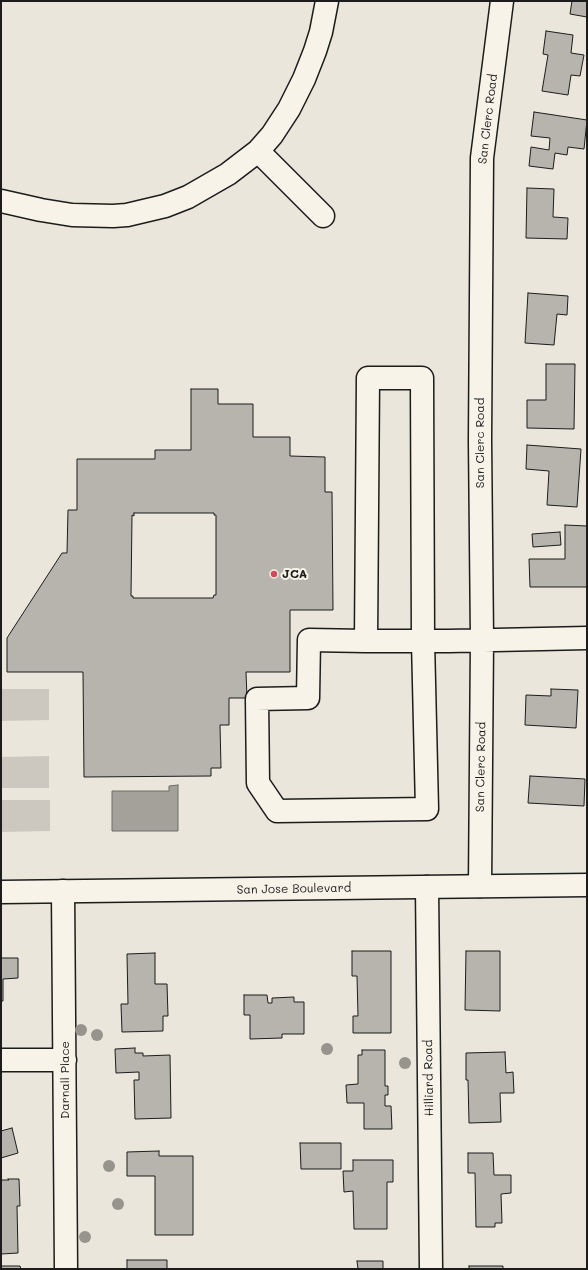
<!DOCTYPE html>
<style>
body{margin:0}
#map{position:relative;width:588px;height:1270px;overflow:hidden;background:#eae6dc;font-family:Mali,sans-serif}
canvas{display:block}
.frame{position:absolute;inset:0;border:2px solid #1c1c1c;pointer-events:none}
</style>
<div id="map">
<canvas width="588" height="1270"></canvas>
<div class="frame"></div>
</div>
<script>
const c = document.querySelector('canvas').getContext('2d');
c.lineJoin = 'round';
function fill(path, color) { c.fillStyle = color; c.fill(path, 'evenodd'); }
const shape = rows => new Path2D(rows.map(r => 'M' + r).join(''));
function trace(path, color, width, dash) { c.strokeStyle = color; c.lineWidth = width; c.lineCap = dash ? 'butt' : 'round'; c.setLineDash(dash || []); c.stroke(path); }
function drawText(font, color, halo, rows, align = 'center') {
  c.font = font + ' Mali,sans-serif'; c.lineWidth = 4; c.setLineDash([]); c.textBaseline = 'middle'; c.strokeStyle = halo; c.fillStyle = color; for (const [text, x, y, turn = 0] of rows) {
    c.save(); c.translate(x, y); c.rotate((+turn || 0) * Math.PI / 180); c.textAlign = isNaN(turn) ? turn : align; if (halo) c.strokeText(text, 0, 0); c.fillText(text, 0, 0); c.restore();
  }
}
const green = shape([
 [1,689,49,689,49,720,1,721],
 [49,756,49,788,1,788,1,757],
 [1,800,50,800,50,831,1,832]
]);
const water = shape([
 [178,785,178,831,112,831,112,791,169,791,169,786,178,785]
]);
const building = shape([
 [572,1,587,1,587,17,570,14,572,1],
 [546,31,573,35,571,53,584,55,580,76,571,75,568,95,542,91,548,55,543,54,546,31],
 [534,112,587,120,584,149,568,147,567,155,555,153,553,169,529,166,531,147,549,150,550,138,531,136,534,112],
 [527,188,554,189,553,217,568,218,567,239,526,238,527,188],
 [528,293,568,296,567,315,557,314,554,345,525,343,528,293],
 [546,364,575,364,574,429,527,428,527,400,546,400,546,364],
 [191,389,218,389,218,404,253,404,253,437,290,437,290,456,325,457,325,492,332,492,333,610,290,610,290,672,246,672,247,698,229,698,229,725,220,725,221,768,211,768,211,776,84,777,83,672,7,672,7,638,62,553,67,553,68,510,77,510,77,459,155,459,155,450,191,450,191,389],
 [134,513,214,513,214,515,216,515,216,595,214,595,213,598,133,598,133,596,131,596,132,515,134,516,134,513],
 [527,445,581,449,577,507,547,505,549,471,526,469,527,445],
 [565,525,587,526,587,587,530,587,529,559,565,559,565,525],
 [560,532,561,545,533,547,532,534,560,532],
 [551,689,578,690,576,728,525,725,526,695,551,696,551,689],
 [530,776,585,779,584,806,528,803,530,776],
 [352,951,391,951,391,1033,353,1033,353,1016,358,1016,357,976,352,976,352,951],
 [466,951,500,951,500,1011,465,1010,466,951],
 [155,953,155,984,167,984,168,1016,163,1016,163,1031,122,1032,121,1004,128,1004,127,954,155,953],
 [1,958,18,958,18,978,3,979,3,1001,1,1001,1,958],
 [244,995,267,995,268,1003,272,1003,272,998,294,997,294,1002,304,1002,304,1034,282,1034,282,1038,250,1039,250,1015,244,1015,244,995],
 [135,1048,135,1053,143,1053,143,1056,170,1055,171,1118,135,1119,134,1080,139,1080,139,1072,116,1073,115,1049,135,1048],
 [362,1050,385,1050,385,1086,388,1086,388,1095,385,1095,385,1106,391,1106,392,1129,364,1129,364,1103,347,1103,346,1085,358,1084,358,1055,362,1055,362,1050],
 [505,1052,506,1073,513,1072,514,1093,500,1093,501,1122,469,1123,468,1080,466,1080,466,1053,505,1052],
 [12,1128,18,1153,1,1158,1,1131,12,1128],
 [300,1143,341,1143,341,1169,301,1169,300,1143],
 [159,1151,159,1156,193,1156,193,1235,155,1235,155,1176,127,1176,127,1152,159,1151],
 [468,1153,493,1153,494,1175,511,1175,511,1193,501,1194,502,1223,495,1223,495,1227,476,1227,475,1173,468,1173,468,1153],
 [353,1160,393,1160,393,1182,387,1182,387,1229,354,1229,353,1191,344,1192,343,1171,353,1171,353,1160],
 [8,1179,19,1179,20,1206,17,1206,18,1253,1,1254,1,1180,9,1180,8,1179],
 [127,1260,167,1260,167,1269,127,1269,127,1260],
 [357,1261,383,1261,383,1269,358,1269,357,1261],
 [1,1266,20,1266,21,1269,1,1269,1,1266],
 [469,1266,503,1266,503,1269,469,1269,469,1266]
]);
const minor = shape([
 [258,151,323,216],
 [1,201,41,210,72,215,113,216,127,215,165,206,188,197,228,174,258,151,272,135,289,109,304,79,315,51,321,32,327,1],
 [366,641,368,378,422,378,423,641,427,809,277,811,258,783,257,699,308,698,309,640,366,641,449,641,587,638],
 [480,886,482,640,480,440,482,158,502,1],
 [427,887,431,1269],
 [63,891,66,1269],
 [1,1060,65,1060]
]);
const major = shape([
 [1,892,587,885]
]);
const trees = [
 [81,1030],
 [97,1035],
 [327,1049],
 [405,1063],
 [109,1166],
 [118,1204],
 [85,1237]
];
const markers = [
 [274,574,4,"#d1495b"]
];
const streetNames = [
 ["San Clerc Road",488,119,-83],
 ["San Clerc Road",480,443,-90],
 ["San Clerc Road",481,767,-89],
 ["San Jose Boulevard",294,889,-1],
 ["Hilliard Road",429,1078,-91],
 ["Darnall Place",65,1080,-90]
];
const poiNames = [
 ["JCA",282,574]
];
fill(green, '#ccc8c0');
fill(water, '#a3a19a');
trace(water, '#6d6c68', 1);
fill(building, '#b6b4ac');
trace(building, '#1c1c1c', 1);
trace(minor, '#1c1c1c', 25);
trace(major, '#1c1c1c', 25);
trace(minor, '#f7f3e8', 22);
trace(major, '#f7f3e8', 22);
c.fillStyle = '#96948d';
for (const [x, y] of trees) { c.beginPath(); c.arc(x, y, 6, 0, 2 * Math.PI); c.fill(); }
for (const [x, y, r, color] of markers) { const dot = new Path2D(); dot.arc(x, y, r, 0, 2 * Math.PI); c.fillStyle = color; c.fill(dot); trace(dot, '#f7f3e8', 1.5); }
drawText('12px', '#1c1c1c', '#f7f3e8', streetNames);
drawText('bold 12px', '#1c1c1c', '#f7f3e8', poiNames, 'left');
</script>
